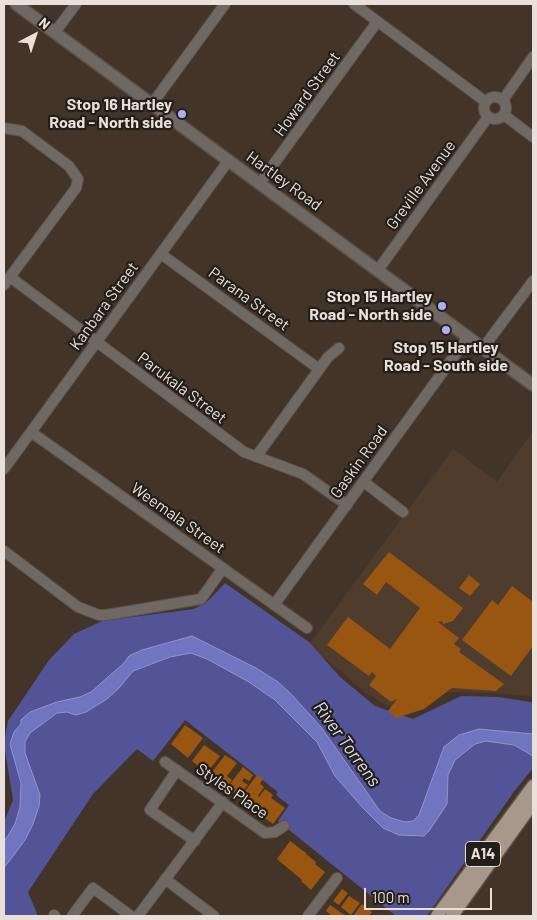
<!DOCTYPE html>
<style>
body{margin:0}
#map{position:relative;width:537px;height:920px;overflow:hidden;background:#433429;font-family:Barlow,sans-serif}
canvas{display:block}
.frame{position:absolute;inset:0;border:5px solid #eae0d9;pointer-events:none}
.north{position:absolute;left:10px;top:10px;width:50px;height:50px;-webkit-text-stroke:4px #241e18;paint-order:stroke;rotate:40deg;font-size:14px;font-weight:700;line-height:20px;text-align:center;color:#eae0d9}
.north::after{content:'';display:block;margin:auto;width:18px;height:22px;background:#eae0d9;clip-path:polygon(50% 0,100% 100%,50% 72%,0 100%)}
.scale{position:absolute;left:364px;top:888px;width:128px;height:22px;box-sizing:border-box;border:2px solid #eae0d9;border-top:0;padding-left:6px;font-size:15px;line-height:18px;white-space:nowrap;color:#eae0d9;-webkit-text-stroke:4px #241e18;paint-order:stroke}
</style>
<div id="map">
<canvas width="537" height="920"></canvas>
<div class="frame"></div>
<div class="north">N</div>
<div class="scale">100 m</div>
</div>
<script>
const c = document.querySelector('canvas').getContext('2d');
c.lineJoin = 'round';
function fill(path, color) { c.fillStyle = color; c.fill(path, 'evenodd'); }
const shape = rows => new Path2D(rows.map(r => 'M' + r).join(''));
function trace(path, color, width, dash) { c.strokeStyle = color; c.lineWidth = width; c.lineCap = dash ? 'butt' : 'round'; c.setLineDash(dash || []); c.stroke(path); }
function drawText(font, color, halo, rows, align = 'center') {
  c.font = font + ' Barlow,sans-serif'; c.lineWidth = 4.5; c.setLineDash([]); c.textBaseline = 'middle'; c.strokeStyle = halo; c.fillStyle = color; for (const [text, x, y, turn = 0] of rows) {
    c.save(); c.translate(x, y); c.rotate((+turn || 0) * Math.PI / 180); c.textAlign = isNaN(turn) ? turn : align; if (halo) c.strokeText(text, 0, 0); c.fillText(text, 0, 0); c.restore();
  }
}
const built = shape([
 [533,431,533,699,530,696,489,693,447,692,399,713,366,693,338,669,308,646,453,449,497,482]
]);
const green = shape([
 [225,583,309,642,340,677,375,706,413,719,461,696,498,697,531,702,533,704,533,768,513,793,427,916,396,916,278,821,289,805,276,795,278,792,185,720,153,761,137,749,93,794,28,892,38,916,4,916,4,822,13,800,4,744,8,721,49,660,74,634,102,621,194,609,209,600]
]);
const water = shape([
 [192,636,256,668,278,682,291,694,321,727,380,811,391,818,405,822,413,821,419,815,444,747,459,735,479,729,533,734,533,756,514,745,486,741,475,744,455,760,448,775,447,804,429,831,424,836,399,835,383,828,363,808,335,776,317,742,275,700,249,682,207,659,191,653,170,657,133,671,120,687,107,699,86,712,76,715,67,712,57,713,30,733,25,742,25,753,40,795,39,806,33,824,25,840,4,868,4,842,15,824,20,807,21,783,10,744,14,732,21,724,21,720,30,712,57,702,80,697,91,692,124,663,129,656,142,650,192,636]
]);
const building = shape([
 [389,552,463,608,453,621,443,624,442,621,438,622,459,638,454,644,461,649,459,652,504,684,496,691,452,688,424,709,396,718,388,711,397,699,391,702,369,685,376,676,372,672,369,676,327,645,348,617,390,649,420,608,386,582,377,595,363,584],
 [469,575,480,584,470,596,459,588],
 [512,586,533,602,533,646,511,676,462,640,492,600,498,605],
 [185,725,203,738,188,758,171,744],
 [204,745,220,756,207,773,192,761],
 [225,755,237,763,227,776,232,780,227,787,218,780,216,782,210,775],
 [243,767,253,775,249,781,244,778,242,781,248,785,239,796,227,788],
 [257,775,263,779,260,784,264,787,258,796,259,797,265,789,273,795,271,798,285,808,273,824,257,812,258,810,247,801,245,804,239,799],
 [290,841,306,853,306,854,316,862,315,864,325,872,311,890,301,881,302,880,277,859],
 [342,889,348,893,339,905,333,901],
 [349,896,360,903,351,915,341,907],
 [362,904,372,912,369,916,353,916],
 [330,905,346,916,332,916,326,911]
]);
const minor = shape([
 [354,4,486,102],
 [55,32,76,4],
 '484 108a11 11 0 1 1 22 0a11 11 0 1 1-22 0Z',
 [503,100,533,57],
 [152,104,225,4],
 [504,115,533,137],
 [4,128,22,131,69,166,78,179,76,188,4,285],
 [260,183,377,22],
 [161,254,319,369],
 [378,270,488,117],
 [10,277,244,452,303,474,347,505],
 [483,348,533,281],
 [31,432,307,628],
 [256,457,328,357,339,348],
 [4,469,229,160],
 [364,482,403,512],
 [4,551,78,607,99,615,106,615,201,599,223,568],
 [274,605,468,337],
 [165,762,265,833,275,832,284,826],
 [177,770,150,810,195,841],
 [165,879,214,916],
 [54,915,55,916],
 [72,916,93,888,131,916],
 [138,916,223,802],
 [308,916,337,878]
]);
const tertiary = shape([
 [16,4,533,385]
]);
const primary = shape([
 [437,916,533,786],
 [452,916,533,803]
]);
const markers = [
 [182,114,5,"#abaffb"],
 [442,306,5,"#abaffb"],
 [446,330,5,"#abaffb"]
];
const shields = [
 [483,854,35]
];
const shieldNames = [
 ["A14",483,854]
];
const streetNames = [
 ["Howard Street",307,94,-54],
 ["Hartley Road",284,181,36],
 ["Greville Avenue",421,185,-54],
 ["Parana Street",249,299,36],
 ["Kanbara Street",104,306,-54],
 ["Parukala Street",182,388,37],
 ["Gaskin Road",359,462,-54],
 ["Weemala Street",178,518,35],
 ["Styles Place",232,791,35]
];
const poiNames = [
 ["Stop 16 Hartley",172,105],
 ["Road - North side",172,123],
 ["Stop 15 Hartley",432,297],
 ["Road - North side",432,315],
 ["Stop 15 Hartley",446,348,"center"],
 ["Road - South side",446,366,"center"]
];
const waterNames = [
 ["River Torrens",347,744,54]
];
fill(built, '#503c2d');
fill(green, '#535497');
fill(water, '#7174bf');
trace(water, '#9594c7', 1);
fill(building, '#985611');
trace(minor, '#5e5045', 12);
trace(tertiary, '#5e5045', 14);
trace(primary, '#5e5045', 15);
trace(minor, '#706863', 10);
trace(tertiary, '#706863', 11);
trace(primary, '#a7988c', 12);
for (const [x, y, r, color] of markers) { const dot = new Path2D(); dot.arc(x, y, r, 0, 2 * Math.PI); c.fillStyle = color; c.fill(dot); trace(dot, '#241e18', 2); }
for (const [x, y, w] of shields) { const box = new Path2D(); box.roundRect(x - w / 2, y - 12.5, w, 25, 4); c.fillStyle = '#241e18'; c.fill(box); trace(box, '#eae0d9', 1); }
drawText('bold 15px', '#eae0d9', null, shieldNames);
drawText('16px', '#eae0d9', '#241e18', streetNames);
drawText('bold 16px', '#eae0d9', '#241e18', poiNames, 'right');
drawText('italic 18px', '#d9dcf1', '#241e18', waterNames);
</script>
